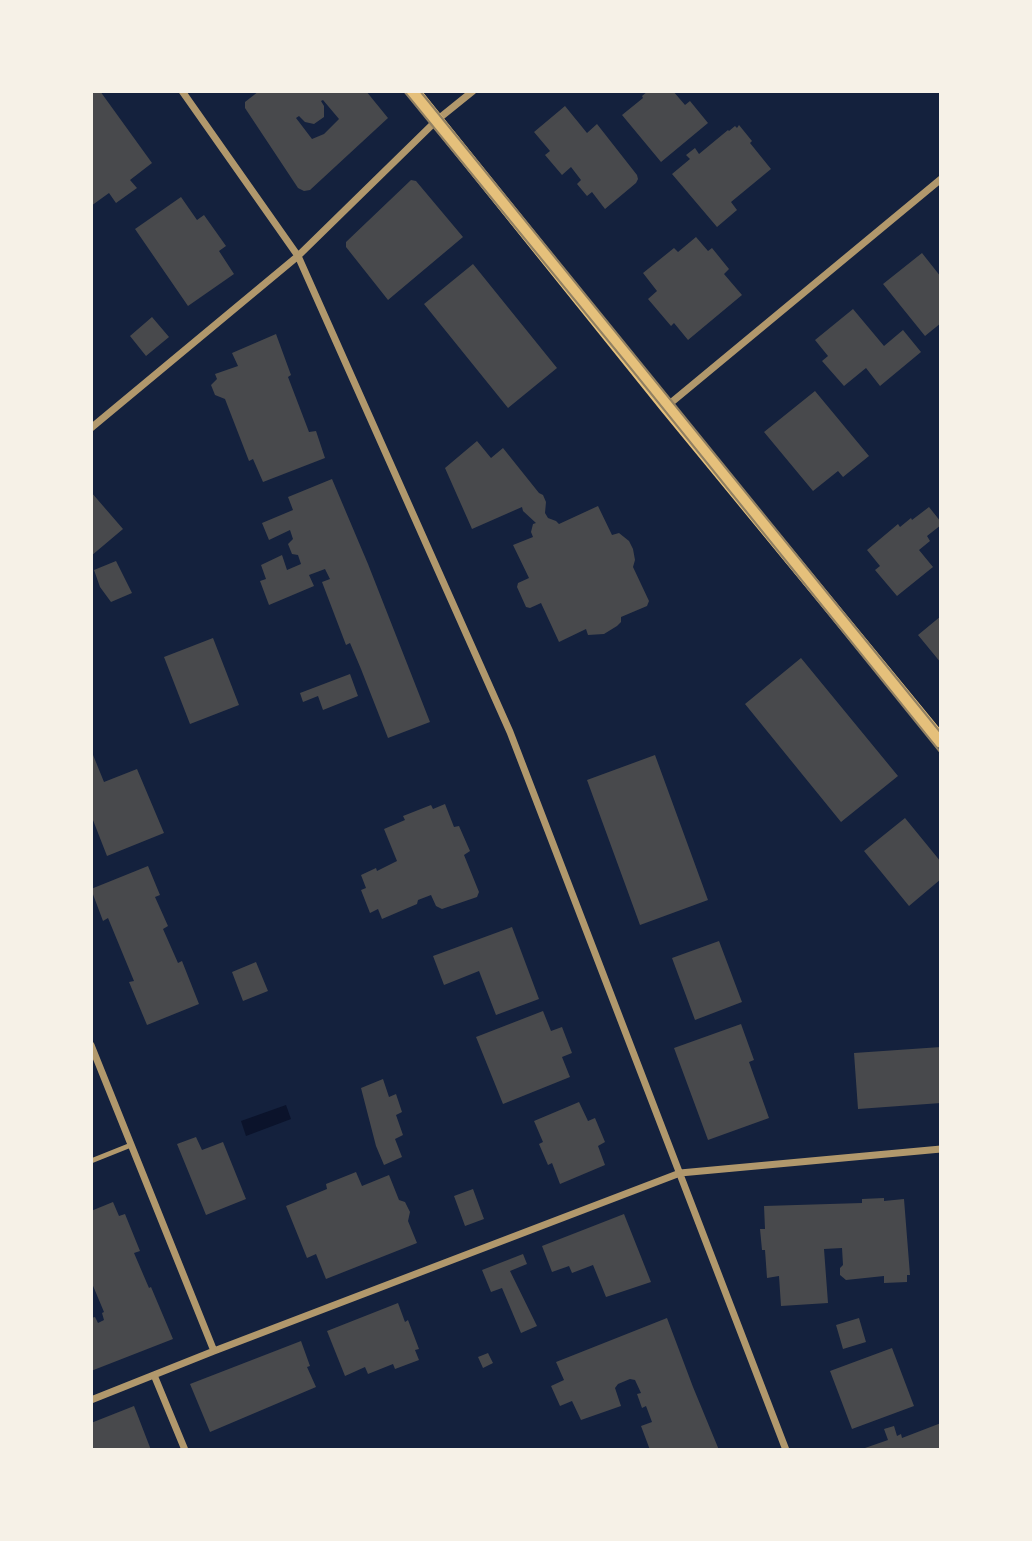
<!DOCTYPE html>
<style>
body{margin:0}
#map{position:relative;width:1032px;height:1541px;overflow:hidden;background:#14213d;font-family:"Open Sans",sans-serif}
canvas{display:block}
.frame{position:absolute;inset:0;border:93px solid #f6f1e7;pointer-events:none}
</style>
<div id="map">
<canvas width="1032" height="1541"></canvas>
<div class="frame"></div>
</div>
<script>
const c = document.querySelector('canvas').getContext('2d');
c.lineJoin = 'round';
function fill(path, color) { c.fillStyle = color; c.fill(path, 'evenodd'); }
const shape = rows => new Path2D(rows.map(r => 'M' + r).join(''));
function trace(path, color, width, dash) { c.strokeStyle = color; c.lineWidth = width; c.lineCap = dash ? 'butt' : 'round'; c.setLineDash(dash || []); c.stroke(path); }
const water = shape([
 [286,1105,291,1119,246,1136,241,1121]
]);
const building = shape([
 [91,91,100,91,152,163,130,180,137,188,116,203,109,193,91,206],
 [259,91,366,91,388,118,310,190,304,191,298,188,245,108,245,102],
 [323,100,339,119,324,134,312,139,296,118,299,116,305,122,314,124,324,117,324,106,321,101],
 [648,91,673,91,685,105,690,101,708,123,661,162,622,115,643,98,642,96],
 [565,106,587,133,597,124,637,175,638,179,636,183,605,209,592,192,587,196,577,184,581,180,571,167,562,175,545,155,550,151,534,132],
 [739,125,752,141,750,143,771,169,731,202,737,210,717,227,672,174,690,159,686,155,695,148,699,154,728,130,729,131,735,126,737,128],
 [411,180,416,181,463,237,388,300,346,247,346,242],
 [181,197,197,220,204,215,226,246,219,251,234,274,188,306,135,229],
 [696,237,708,251,712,248,729,269,724,274,742,295,688,340,674,323,671,326,648,299,657,291,643,273,674,248,678,252],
 [922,253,941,277,941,323,925,336,883,284],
 [473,264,557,368,508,408,424,304],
 [853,309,884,346,903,330,921,352,880,386,866,368,844,386,822,361,828,356,815,340],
 [152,317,169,337,146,356,130,336],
 [276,334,291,375,288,377,309,432,316,431,325,458,263,482,253,459,249,461,225,399,215,395,211,385,217,379,215,374,238,366,232,353],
 [815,391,869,456,843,477,838,471,813,491,764,432],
 [477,441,491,458,503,448,539,493,543,495,546,502,545,513,548,518,556,521,559,524,598,506,612,535,619,533,629,541,633,549,635,560,633,567,649,601,647,606,621,617,621,622,617,626,604,634,588,635,586,629,559,642,541,603,530,608,526,607,517,587,518,583,529,578,513,545,533,537,531,532,533,524,536,523,523,511,522,507,472,529,445,468],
 [332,479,368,564,430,722,388,738,361,669,350,643,346,645,322,582,330,579,325,569,309,575,314,586,269,605,260,581,266,579,261,565,282,555,287,570,301,564,298,555,292,554,288,544,293,539,290,530,269,540,262,523,293,510,288,497],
 [91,492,123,529,91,556],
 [929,507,941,522,941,525,927,536,930,541,919,550,933,567,897,596,875,570,880,566,867,550,898,524,900,527,911,518,912,520],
 [116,561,132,593,111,602,100,587,94,570],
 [941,616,941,663,918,635],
 [213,638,239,705,190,724,164,657],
 [801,658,898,776,841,822,745,704],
 [350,674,358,696,323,710,318,696,303,702,300,693],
 [91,750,104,782,137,769,164,833,107,856,91,815],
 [655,755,708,900,640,925,587,780],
 [445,804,454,827,459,826,470,851,464,855,479,892,477,897,442,909,436,906,431,895,418,900,417,904,382,919,378,909,370,913,361,890,366,888,361,875,376,868,377,871,397,861,384,829,405,820,403,816,431,805,433,809],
 [905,818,941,862,941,879,909,906,864,851],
 [148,866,160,895,155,897,168,926,163,929,178,963,182,961,199,1004,147,1025,129,982,134,981,108,918,103,921,91,889],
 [512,927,539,999,496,1015,479,971,444,985,433,956],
 [719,941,742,1002,695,1020,672,958],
 [256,962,268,991,243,1001,232,972],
 [543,1011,551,1031,562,1027,572,1053,562,1057,570,1077,503,1104,476,1037],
 [741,1024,754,1060,749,1062,769,1118,708,1140,674,1048],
 [941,1047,941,1103,858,1109,854,1053],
 [383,1079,389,1097,396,1094,402,1112,396,1115,403,1135,395,1139,402,1157,384,1165,376,1146,361,1088],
 [579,1102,588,1121,595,1118,605,1142,598,1146,605,1165,560,1184,552,1163,548,1165,539,1144,543,1142,534,1121],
 [196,1137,202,1150,223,1142,246,1199,206,1215,177,1144],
 [356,1172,362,1186,389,1175,399,1200,405,1202,410,1212,408,1221,417,1243,326,1279,316,1254,307,1258,286,1206,327,1189,326,1184],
 [473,1189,484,1219,465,1226,454,1196],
 [884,1198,884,1201,904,1199,910,1275,907,1275,907,1282,884,1283,884,1276,846,1280,840,1275,840,1268,843,1265,842,1248,824,1249,828,1303,781,1306,779,1276,767,1278,765,1250,762,1250,760,1229,765,1229,764,1206,862,1203,862,1199],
 [113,1202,119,1216,125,1214,140,1251,134,1253,149,1288,151,1287,173,1339,91,1371,91,1318,95,1317,98,1323,104,1320,102,1313,104,1312,91,1281,91,1211],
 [624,1214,651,1282,606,1297,593,1265,572,1273,569,1266,552,1272,542,1246],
 [523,1254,527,1264,510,1271,537,1326,521,1333,502,1288,491,1292,482,1270],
 [398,1303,405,1322,408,1320,419,1349,415,1350,419,1360,395,1369,393,1364,368,1374,365,1367,345,1376,327,1331],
 [667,1318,693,1387,719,1450,650,1450,641,1426,652,1422,646,1406,642,1408,637,1394,641,1393,635,1380,630,1379,618,1384,615,1388,621,1406,581,1420,572,1401,560,1406,551,1386,564,1380,556,1362],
 [859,1318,866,1342,843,1349,836,1325],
 [301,1341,310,1366,307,1367,316,1387,210,1432,190,1384],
 [892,1348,914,1406,852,1429,830,1371],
 [488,1353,493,1363,483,1368,478,1357],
 [134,1406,151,1450,91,1450,91,1423],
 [941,1423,941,1450,865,1450,865,1448,888,1440,884,1429,894,1426,897,1436,901,1434,902,1438]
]);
const service = shape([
 [91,1161,131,1145]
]);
const minor = shape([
 [182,91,298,256,510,732,786,1450],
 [667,406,941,179],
 [91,428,298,256,437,120,473,91],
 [91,1045,214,1351],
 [154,1375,185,1450],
 [91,1400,214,1351,680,1173,941,1149]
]);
const secondary = shape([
 [413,91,666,406,941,741]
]);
const tram = shape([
 [404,91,632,370,941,753],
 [420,91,941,733]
]);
fill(water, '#0b132b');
fill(building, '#48494c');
trace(service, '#b1986c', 5);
trace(minor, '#b1986c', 7);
trace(secondary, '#e5c07b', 14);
trace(tram, '#918062', 2);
</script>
